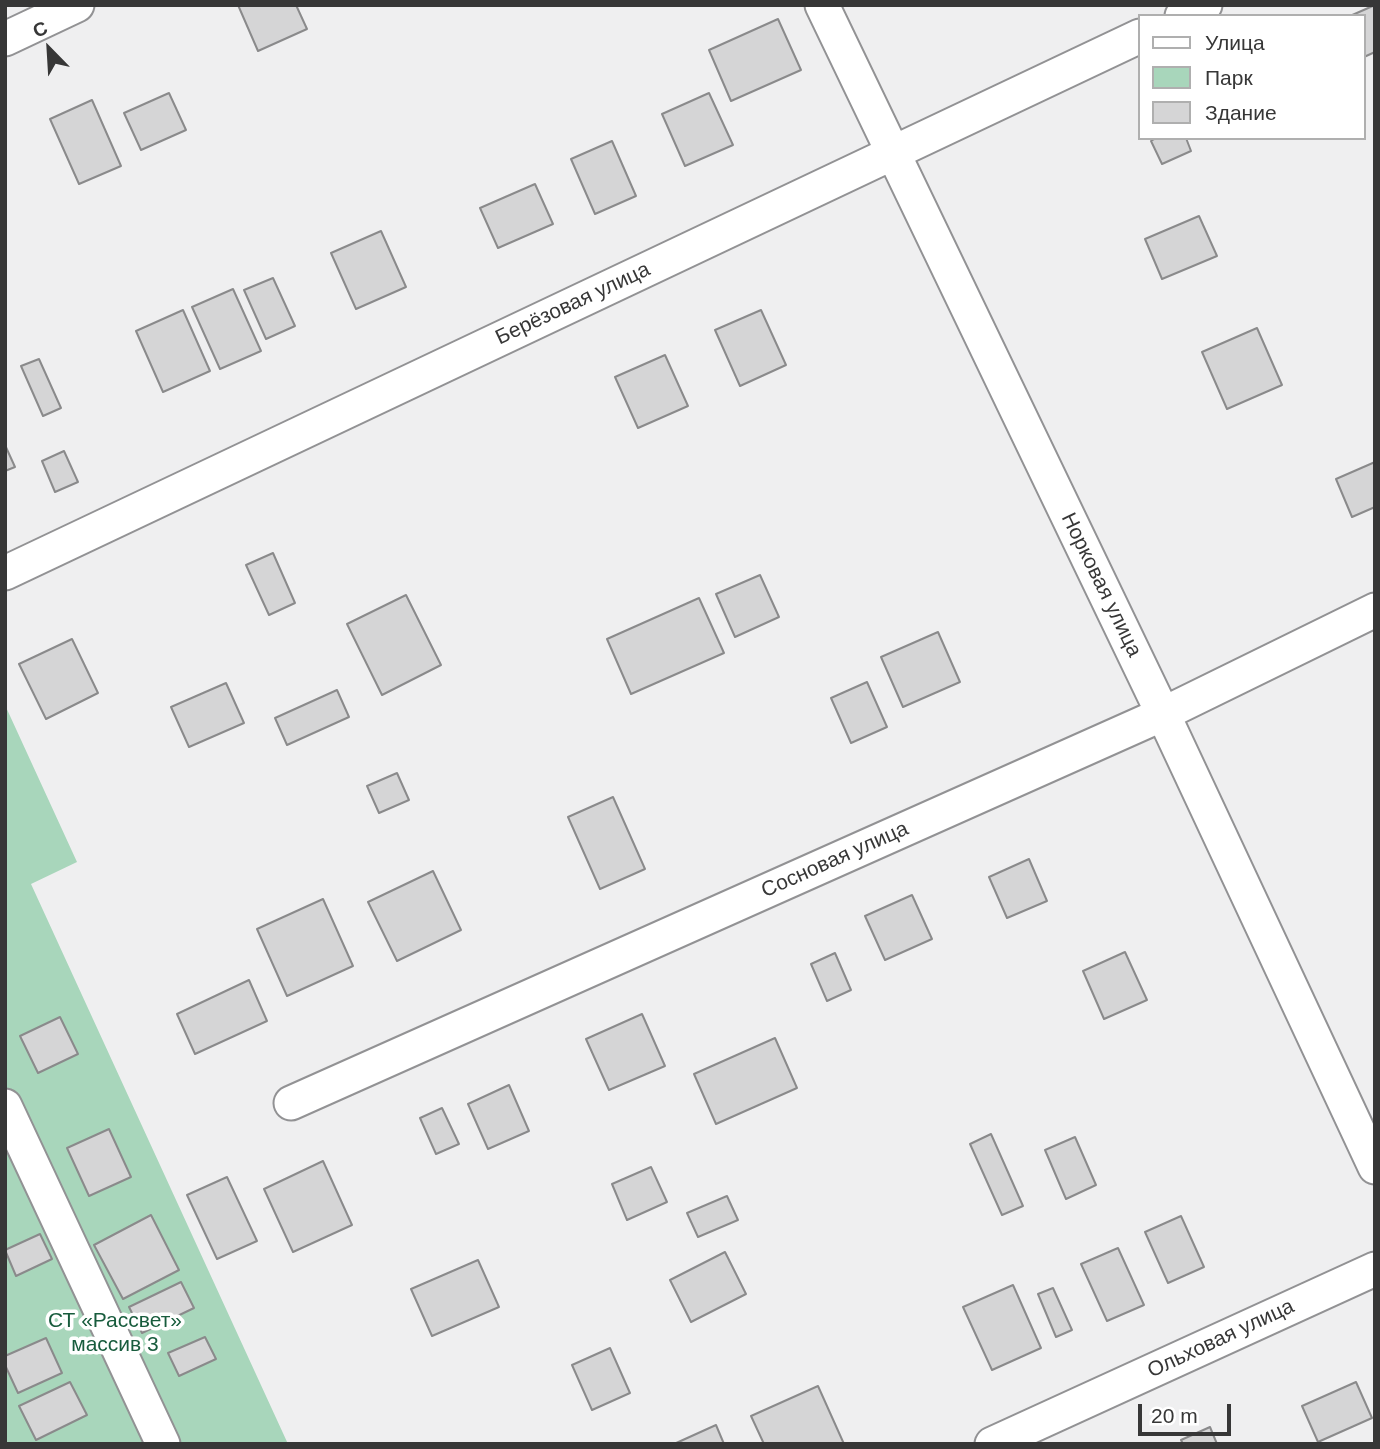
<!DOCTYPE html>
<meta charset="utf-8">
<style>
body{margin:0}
#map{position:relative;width:1380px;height:1449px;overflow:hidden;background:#efeff0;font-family:Arial,sans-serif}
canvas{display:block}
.frame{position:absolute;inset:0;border:7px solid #373737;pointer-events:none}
.legend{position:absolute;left:1138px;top:14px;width:228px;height:126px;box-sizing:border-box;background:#fff;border:2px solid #afafaf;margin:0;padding:9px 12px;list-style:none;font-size:21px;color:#373737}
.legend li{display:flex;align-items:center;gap:14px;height:35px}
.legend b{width:35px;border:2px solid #afafaf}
.north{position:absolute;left:14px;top:14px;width:70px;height:70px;-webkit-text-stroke:5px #fff;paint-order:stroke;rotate:336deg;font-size:19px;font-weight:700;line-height:28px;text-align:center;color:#373737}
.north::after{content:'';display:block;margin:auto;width:24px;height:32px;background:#373737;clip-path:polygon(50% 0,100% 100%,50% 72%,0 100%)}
.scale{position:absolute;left:1138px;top:1404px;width:93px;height:32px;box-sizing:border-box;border:4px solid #373737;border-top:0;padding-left:9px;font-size:21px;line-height:24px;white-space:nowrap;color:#373737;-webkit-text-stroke:5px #fff;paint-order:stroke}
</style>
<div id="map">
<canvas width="1380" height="1449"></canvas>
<div class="frame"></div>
<ul class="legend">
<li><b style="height:9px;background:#fff"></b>Улица</li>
<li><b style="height:19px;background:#a8d6bb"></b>Парк</li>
<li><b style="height:19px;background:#d5d5d6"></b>Здание</li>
</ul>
<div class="north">С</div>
<div class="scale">20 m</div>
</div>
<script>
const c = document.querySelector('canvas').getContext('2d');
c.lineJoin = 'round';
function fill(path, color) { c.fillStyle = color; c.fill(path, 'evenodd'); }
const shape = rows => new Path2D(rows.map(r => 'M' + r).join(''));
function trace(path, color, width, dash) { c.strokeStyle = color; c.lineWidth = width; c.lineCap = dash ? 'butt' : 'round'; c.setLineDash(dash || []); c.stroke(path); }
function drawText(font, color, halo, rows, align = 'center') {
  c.font = font + ' Arial,sans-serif'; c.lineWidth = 7; c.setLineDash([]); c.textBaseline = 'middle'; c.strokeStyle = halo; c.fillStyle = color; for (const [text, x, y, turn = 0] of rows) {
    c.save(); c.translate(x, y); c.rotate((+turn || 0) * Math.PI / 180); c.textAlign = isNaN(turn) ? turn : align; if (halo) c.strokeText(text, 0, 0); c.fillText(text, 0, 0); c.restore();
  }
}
const green = shape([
 [5,705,77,862,31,884,288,1444,5,1444]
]);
const building = shape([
 [238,5,296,5,307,29,258,51,238,5],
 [1375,5,1375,52,1364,57,1364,16,1350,16,1375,5],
 [778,19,801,70,731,101,709,50,778,19],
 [169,93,186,130,141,150,124,113,169,93],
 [709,93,733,145,685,166,662,114,709,93],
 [92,100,121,166,79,184,50,119,92,100],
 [1156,138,1186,138,1191,151,1162,164,1151,141,1156,138],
 [612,141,636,196,595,214,571,159,612,141],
 [535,184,553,224,498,248,480,208,535,184],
 [1199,216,1217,256,1162,279,1145,239,1199,216],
 [381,231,406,287,356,309,331,253,381,231],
 [273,278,295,326,266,339,244,290,273,278],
 [233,289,261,351,220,369,192,307,233,289],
 [183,310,210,371,163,392,136,331,183,310],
 [761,310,786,365,740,386,715,330,761,310],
 [1257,328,1282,385,1227,409,1202,352,1257,328],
 [665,355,688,406,638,428,615,377,665,355],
 [39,359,61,408,43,416,21,366,39,359],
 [5,445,15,467,5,471,5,445],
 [64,451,78,482,55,492,42,461,64,451],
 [1375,462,1375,507,1352,517,1336,479,1375,462],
 [273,553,295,603,269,615,246,565,273,553],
 [760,575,779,617,735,637,716,594,760,575],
 [406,595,441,665,382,695,347,624,406,595],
 [699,598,724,653,631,694,607,639,699,598],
 [938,632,960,682,903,707,881,657,938,632],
 [72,639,98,693,46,719,19,664,72,639],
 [867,682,887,727,851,743,831,698,867,682],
 [226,683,244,723,189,747,171,707,226,683],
 [337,690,349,717,287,745,275,718,337,690],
 [397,773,409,800,379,813,367,786,397,773],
 [613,797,645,869,600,889,568,817,613,797],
 [1029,859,1047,901,1007,918,989,877,1029,859],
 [433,871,461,930,397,961,368,902,433,871],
 [912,895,932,939,885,960,865,916,912,895],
 [323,899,353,966,287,996,257,929,323,899],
 [1125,952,1147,1000,1104,1019,1083,971,1125,952],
 [835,953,851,990,827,1001,811,964,835,953],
 [249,980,267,1021,195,1054,177,1014,249,980],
 [642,1014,665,1066,609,1090,586,1039,642,1014],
 [60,1017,78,1054,38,1073,20,1036,60,1017],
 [775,1038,797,1088,716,1124,694,1074,775,1038],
 [509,1085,529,1131,488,1149,468,1104,509,1085],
 [442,1108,459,1144,436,1154,420,1118,442,1108],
 [109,1129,131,1177,89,1196,67,1148,109,1129],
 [991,1134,1023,1206,1002,1215,970,1144,991,1134],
 [1075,1137,1096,1185,1066,1199,1045,1150,1075,1137],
 [323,1161,352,1225,293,1252,264,1189,323,1161],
 [651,1167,667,1202,627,1220,612,1184,651,1167],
 [227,1177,257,1241,217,1259,187,1195,227,1177],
 [727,1196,738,1220,698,1237,687,1213,727,1196],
 [151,1215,179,1270,123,1299,94,1245,151,1215],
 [1181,1216,1204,1267,1168,1283,1145,1232,1181,1216],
 [40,1234,52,1259,16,1276,5,1250,40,1234],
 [1118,1248,1144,1305,1107,1321,1081,1264,1118,1248],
 [725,1252,746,1294,691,1322,670,1280,725,1252],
 [478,1260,499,1307,432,1336,411,1289,478,1260],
 [181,1282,194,1308,142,1333,129,1307,181,1282],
 [1013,1285,1041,1348,992,1370,963,1307,1013,1285],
 [1053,1288,1072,1330,1056,1337,1038,1294,1053,1288],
 [205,1337,216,1359,179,1376,168,1353,205,1337],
 [46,1338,62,1373,18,1393,5,1365,5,1356,46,1338],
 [610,1348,630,1393,592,1410,572,1365,610,1348],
 [70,1382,87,1415,36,1440,19,1406,70,1382],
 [1356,1382,1372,1418,1318,1442,1302,1406,1356,1382],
 [818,1386,844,1444,764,1444,751,1416,818,1386],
 [716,1425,724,1444,674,1444,716,1425],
 [1210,1427,1217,1444,1183,1444,1181,1440,1210,1427]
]);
const minor = shape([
 [822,5,1163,714,1375,1167],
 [1182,16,1205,5],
 [5,39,77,5],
 [5,573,1140,36],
 [291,1103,1163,714,1375,610],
 [5,1106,163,1444],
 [992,1444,1375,1269]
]);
const streetNames = [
 ["Берёзовая улица",573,304,-25],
 ["Норковая улица",1101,585,64],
 ["Сосновая улица",835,860,-24],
 ["Ольховая улица",1221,1339,-25]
];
const parkNames = [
 ["СТ «Рассвет»",115,1321],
 ["массив 3",115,1345]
];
fill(green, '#a8d6bb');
fill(building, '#d5d5d6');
trace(building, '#8a8a8b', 2);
trace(minor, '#929294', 37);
trace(minor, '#fff', 33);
drawText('21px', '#373737', '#fff', streetNames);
drawText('21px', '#185c3d', '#fff', parkNames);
</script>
